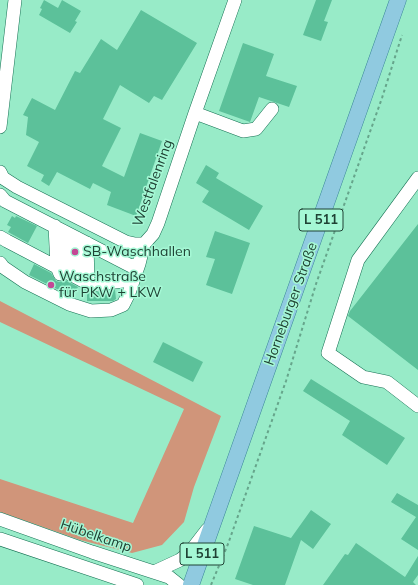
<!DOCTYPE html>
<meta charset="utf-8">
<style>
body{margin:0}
canvas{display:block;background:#98ebc8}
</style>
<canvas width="418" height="585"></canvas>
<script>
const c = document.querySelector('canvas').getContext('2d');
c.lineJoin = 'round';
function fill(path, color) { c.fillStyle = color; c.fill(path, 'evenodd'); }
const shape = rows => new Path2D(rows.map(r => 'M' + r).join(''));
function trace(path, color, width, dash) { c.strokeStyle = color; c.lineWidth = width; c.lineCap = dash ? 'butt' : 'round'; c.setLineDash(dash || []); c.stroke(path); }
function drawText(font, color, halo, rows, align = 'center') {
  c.font = font + ' Mulish,sans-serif'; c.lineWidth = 3; c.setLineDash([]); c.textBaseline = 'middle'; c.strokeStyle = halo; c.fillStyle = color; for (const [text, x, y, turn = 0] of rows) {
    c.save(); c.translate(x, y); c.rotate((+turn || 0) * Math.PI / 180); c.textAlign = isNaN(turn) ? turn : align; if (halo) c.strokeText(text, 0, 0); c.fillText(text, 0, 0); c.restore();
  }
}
const green = shape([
 [0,301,221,416,194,487,184,522,162,545,132,553,80,540,0,512,0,479,133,523,184,409,0,322]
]);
const building = shape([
 [44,0,58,8,62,0,81,11,75,21,77,22,70,33,39,15,42,9,40,8],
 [316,0,332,0,324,21,328,22,321,41,303,35],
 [141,10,197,43,162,100,154,96,149,103,120,85,103,119,121,128,102,166,124,177,140,133,162,141,136,216,107,205,111,192,93,183,90,189,57,172,49,186,41,181,44,175,27,166,39,142,26,135,28,117,23,115,32,98,55,110,75,71,80,73,101,39,117,50],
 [243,43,274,54,266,76,297,86,289,107,259,97,250,122,219,111],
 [206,165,219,173,216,178,263,206,249,230,202,202,209,191,196,183],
 [12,216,15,218,16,216,37,226,28,243,8,232,11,227,7,225],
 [418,224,418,370,348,316,350,311],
 [215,231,250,243,232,294,206,285,215,259,206,257],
 [34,264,51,273,56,281,59,282,65,280,78,287,73,297,29,275],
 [115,290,116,299,113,301,87,301,87,292,92,293],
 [163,342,203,362,193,382,153,362],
 [311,379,405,438,387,465,342,435,350,421,303,391],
 [397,493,418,505,418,550,401,539,416,517,391,502],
 [311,510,331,524,313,549,301,540,285,585,253,585,235,579,254,526,291,538],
 [356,543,405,577,418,556,418,575,413,582,416,585,323,585,345,554,348,555]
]);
const path = shape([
 [211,585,228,544,286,381,316,284,382,98,402,35]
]);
const minor = shape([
 [195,113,243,131,256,129,272,109],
 [0,127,15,0],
 [0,172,3,178,17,187,126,242,135,244,144,244,153,234,158,223,195,113,235,0],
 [418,178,358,260,328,353,363,377,387,382,418,406],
 [0,195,5,201,131,266,139,264],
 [55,226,57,267,60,274],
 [65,232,66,270],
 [0,237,7,241,91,285,123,281,134,278],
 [77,238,78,278],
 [87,243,88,283],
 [0,263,3,267,25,282,69,304,91,311,111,310,123,305,129,293,139,264,144,244],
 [0,519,92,552,169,577,179,585],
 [0,539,137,585],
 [154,572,180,560,190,552,207,530]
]);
const major = shape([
 [191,585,398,0]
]);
const markers = [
 [75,252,4,"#c44795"],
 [51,285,4,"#c44795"]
];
const shields = [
 [321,220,44],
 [202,554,44]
];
const shieldNames = [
 ["L 511",321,220],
 ["L 511",202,554]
];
const streetNames = [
 ["Westfalenring",153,183,-70],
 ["Horneburger Straße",291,304,-70],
 ["Hübelkamp",96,536,19]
];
const poiNames = [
 ["SB-Waschhallen",83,252],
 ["Waschstraße",59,277],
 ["für PKW + LKW",59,293]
];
fill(green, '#d0957a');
fill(building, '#5cc19a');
trace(minor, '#167254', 14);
trace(major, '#388496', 17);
trace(path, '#66a58b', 2, [3, 3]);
trace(minor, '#fff', 13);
trace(major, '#90cae0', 16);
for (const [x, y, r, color] of markers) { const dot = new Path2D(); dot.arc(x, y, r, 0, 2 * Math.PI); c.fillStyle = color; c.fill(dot); trace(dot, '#a5f8d5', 1.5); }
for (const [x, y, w] of shields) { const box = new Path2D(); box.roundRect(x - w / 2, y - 11, w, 22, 3); c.fillStyle = '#a5f8d5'; c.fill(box); trace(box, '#1f4234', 1); }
drawText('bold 13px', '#1f4234', null, shieldNames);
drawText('14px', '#1f4234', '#a5f8d5', streetNames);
drawText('14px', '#1f4234', '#a5f8d5', poiNames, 'left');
</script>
